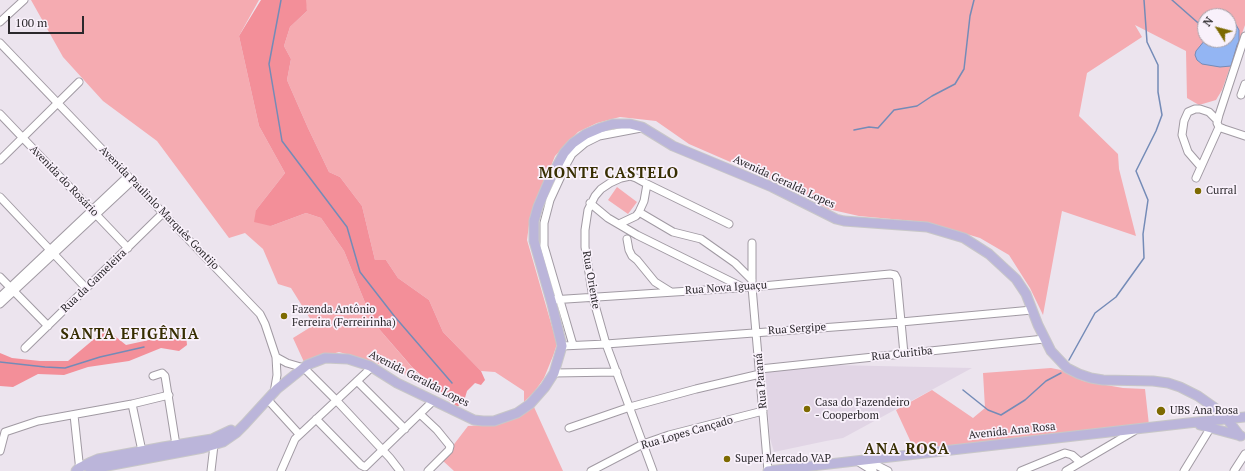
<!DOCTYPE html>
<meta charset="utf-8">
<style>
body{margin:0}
#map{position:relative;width:1245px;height:471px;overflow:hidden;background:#ece4ee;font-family:"PT Serif",serif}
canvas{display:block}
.north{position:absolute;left:1197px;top:8px;width:40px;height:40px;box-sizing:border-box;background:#f9f1fb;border:1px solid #a7a1a8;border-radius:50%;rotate:306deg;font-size:11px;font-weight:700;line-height:16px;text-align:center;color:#2b282c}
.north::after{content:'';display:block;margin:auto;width:14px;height:18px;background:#7d6a01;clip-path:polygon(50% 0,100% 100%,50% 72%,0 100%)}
.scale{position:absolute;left:8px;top:16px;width:76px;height:18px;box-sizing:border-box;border:2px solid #2b282c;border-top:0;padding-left:5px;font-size:12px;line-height:14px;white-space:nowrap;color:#2b282c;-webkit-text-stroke:3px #f9f1fb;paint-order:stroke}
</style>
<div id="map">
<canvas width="1245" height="471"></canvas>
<div class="north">N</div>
<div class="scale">100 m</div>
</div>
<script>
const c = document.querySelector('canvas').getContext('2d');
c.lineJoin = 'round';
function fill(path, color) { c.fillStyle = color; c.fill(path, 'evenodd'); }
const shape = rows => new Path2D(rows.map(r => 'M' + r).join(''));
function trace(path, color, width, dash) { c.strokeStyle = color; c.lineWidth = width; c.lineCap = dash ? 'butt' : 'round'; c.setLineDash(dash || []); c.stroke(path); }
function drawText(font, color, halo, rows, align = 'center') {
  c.font = font + ' "PT Serif",serif'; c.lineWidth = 3.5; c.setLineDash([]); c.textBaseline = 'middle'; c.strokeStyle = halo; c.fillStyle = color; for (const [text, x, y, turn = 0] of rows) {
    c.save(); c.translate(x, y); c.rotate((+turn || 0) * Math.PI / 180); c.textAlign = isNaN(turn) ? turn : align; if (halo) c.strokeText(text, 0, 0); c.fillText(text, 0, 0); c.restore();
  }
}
const built = shape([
 [832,365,972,368,843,438,826,441,774,452,770,438,765,372]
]);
const green = shape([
 [31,0,259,0,239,36,259,126,285,173,256,210,271,226,306,213,321,218,344,251,373,322,410,365,428,384,374,362,339,352,304,362,293,338,314,325,291,288,278,284,263,249,245,233,229,238,157,141,103,101,63,57],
 [305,0,1245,0,1245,25,1222,90,1216,100,1199,105,1187,98,1186,51,1135,25,1142,37,1087,73,1079,116,1118,154,1119,169,1136,236,1062,211,1043,315,1030,288,1009,255,980,238,950,229,913,221,859,216,828,209,804,194,689,144,656,121,620,117,597,123,578,132,555,156,530,217,527,240,557,344,553,356,544,378,535,391,524,402,524,391,495,372,481,371,443,332,429,300,398,278,386,260,375,260,362,206,340,177,329,172,308,128,287,80,291,59,284,46,290,27,307,11],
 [1205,16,1229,16,1229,40,1205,40],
 [617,187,637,202,628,214,608,200],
 [1051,368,1061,370,1083,381,1123,388,1145,389,1149,425,915,451,896,410,932,390,973,418,985,408,983,373],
 [534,407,563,471,454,471,442,460,468,426,484,425,527,411]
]);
const forest = shape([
 [261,0,306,0,307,11,290,27,284,46,291,59,287,80,308,128,329,172,340,177,362,206,375,260,386,260,398,278,429,300,443,332,481,371,485,380,481,385,475,383,467,391,464,401,457,407,412,367,373,322,344,251,321,218,306,213,271,226,254,222,256,210,285,173,259,126,239,36],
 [106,329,126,345,172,335,186,335,187,345,179,351,161,348,129,361,88,367,64,375,38,374,13,387,0,386,0,353,12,358,40,361,68,361]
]);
const water = shape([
 [1229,21,1235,23,1239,30,1239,41,1237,45,1231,66,1220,67,1202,64,1197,60,1195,55,1196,51,1205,40,1229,40,1229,21]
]);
const stream = shape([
 [281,0,269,64,282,141,347,227,360,272,395,317,452,383],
 [1172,0,1205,29],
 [854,130,869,127,878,128,894,110,917,106,932,96,955,84,964,69,970,16,974,0],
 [1069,360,1095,313,1116,297,1144,258,1143,234,1148,200,1136,171,1156,131,1162,115,1158,92,1158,65,1147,42,1144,0],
 [0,362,45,367,65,368,100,357,144,347],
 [963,390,988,410,1001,415,1025,400,1046,381,1061,373]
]);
const minor = shape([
 [0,22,24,0],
 [1245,36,1219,115,1217,123,1219,127,1224,129,1245,136],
 [0,43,260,314,265,324,276,357,277,375,274,393],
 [1241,95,1245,84],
 [0,114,128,248],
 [0,160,79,82],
 [1201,167,1188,152,1182,135,1184,121,1188,112,1195,109,1200,109,1209,112,1217,120],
 [1196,178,1219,127],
 [647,184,729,224],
 [0,197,86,288],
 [590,203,608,218,637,235,742,287],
 [639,212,673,232,701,239,735,263,752,280],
 [619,224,636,216,639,212,644,201,647,184,636,178,630,176,621,178,610,183,601,189,595,196,588,210,585,230,585,247,593,298,606,344,653,471],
 [627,239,629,250,632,256,637,260,655,282,671,292],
 [752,243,752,287,768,471],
 [0,277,48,326],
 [0,297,128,176],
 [551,300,752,287,890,274,895,275,897,279,904,354],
 [0,304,132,181],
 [573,345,544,246,544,223,550,200,567,163,572,154,585,143,599,136,641,128],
 [562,346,606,344,901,322,1032,310],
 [25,348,163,213],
 [276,357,287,363,304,368,336,400,390,458,400,471],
 [760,369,1044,339],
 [554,373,617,372],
 [153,376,162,373,165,376,176,445],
 [357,381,405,429],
 [268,400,299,434],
 [132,404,142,451],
 [420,414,437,430,450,446,449,450,428,471],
 [74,415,80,471],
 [316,419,361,465,365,467,433,401],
 [569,428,630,407,696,389,760,374],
 [5,432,38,421,132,404,169,395],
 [0,451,5,432],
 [866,460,888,471],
 [857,461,873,471],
 [211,471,214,445,213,442],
 [281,471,295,439,372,367],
 [591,471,643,444,669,435,763,411],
 [1021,471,1065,453,1072,455,1080,462],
 [1066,471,1134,431],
 [1184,471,1211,427],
 [1234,471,1245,454]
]);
const major = shape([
 [1200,425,1241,436],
 [76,471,79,468,91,462,98,459,163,447,212,439,231,430],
 [90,471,97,468,203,448,223,442,236,433,245,424,277,389,307,365,325,358,348,359,370,366,397,383,474,420,483,421,494,421,517,413,530,404,545,387,554,373,562,346,552,304,534,241,534,221,538,207,549,181,564,153,573,143,586,134,600,128,613,124,630,124,642,127,673,146,772,187,836,219,844,221,927,227,964,238,989,254,1016,279,1026,294,1038,325,1051,351,1067,368,1079,374,1091,378,1103,380,1153,381,1168,383,1180,387,1198,396,1215,408,1227,419,1240,436],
 [768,471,1188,423,1245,417]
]);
const markers = [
 [1198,191,4,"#7d6a01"],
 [284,316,4,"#7d6a01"],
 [807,409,4,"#7d6a01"],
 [1161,411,5,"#7d6a01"],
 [727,459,4,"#7d6a01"]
];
const streetNames = [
 ["Avenida do Rosário",64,181,46],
 ["Avenida Geralda Lopes",784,182,25],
 ["Avenida Paulinlo Marquês Gontijo",159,208,46],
 ["Rua Oriente",591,280,80],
 ["Rua da Gameleira",94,281,-44],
 ["Rua Nova Iguaçu",726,288,-4],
 ["Rua Sergipe",797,329,-4],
 ["Rua Curitiba",902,354,-6],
 ["Avenida Geralda Lopes",419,379,27],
 ["Rua Paraná",761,381,-95],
 ["Avenida Ana Rosa",1012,431,-6],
 ["Rua Lopes Cançado",687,433,-16]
];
const poiNames = [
 ["Curral",1206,191],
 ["Fazenda Antônio",292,310],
 ["Ferreira (Ferreirinha)",292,323],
 ["Casa do Fazendeiro",815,403],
 ["- Cooperbom",815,416],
 ["UBS Ana Rosa",1170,411],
 ["Super Mercado VAP",735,459]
];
const districtNames = [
 ["MONTE CASTELO",609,174],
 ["SANTA EFIGÊNIA",130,335],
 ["ANA ROSA",907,450]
];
fill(built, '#e1d5e5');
fill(green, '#f5abb1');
fill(forest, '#f38f99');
fill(water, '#93b5f3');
trace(water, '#748bb7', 1);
trace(stream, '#748bb7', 1.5);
trace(minor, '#a19aa3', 9);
trace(major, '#c8c7c8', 11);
trace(minor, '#fff', 7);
trace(major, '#bbb5da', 9);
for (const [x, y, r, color] of markers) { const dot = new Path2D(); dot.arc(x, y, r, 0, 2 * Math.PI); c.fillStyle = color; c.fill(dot); trace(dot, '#f9f1fb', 1.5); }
drawText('11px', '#2b282c', '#f9f1fb', streetNames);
drawText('11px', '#2b282c', '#f9f1fb', poiNames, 'left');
c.letterSpacing = '1px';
drawText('bold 15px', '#372e02', '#f9f1fb', districtNames);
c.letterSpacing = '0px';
</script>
